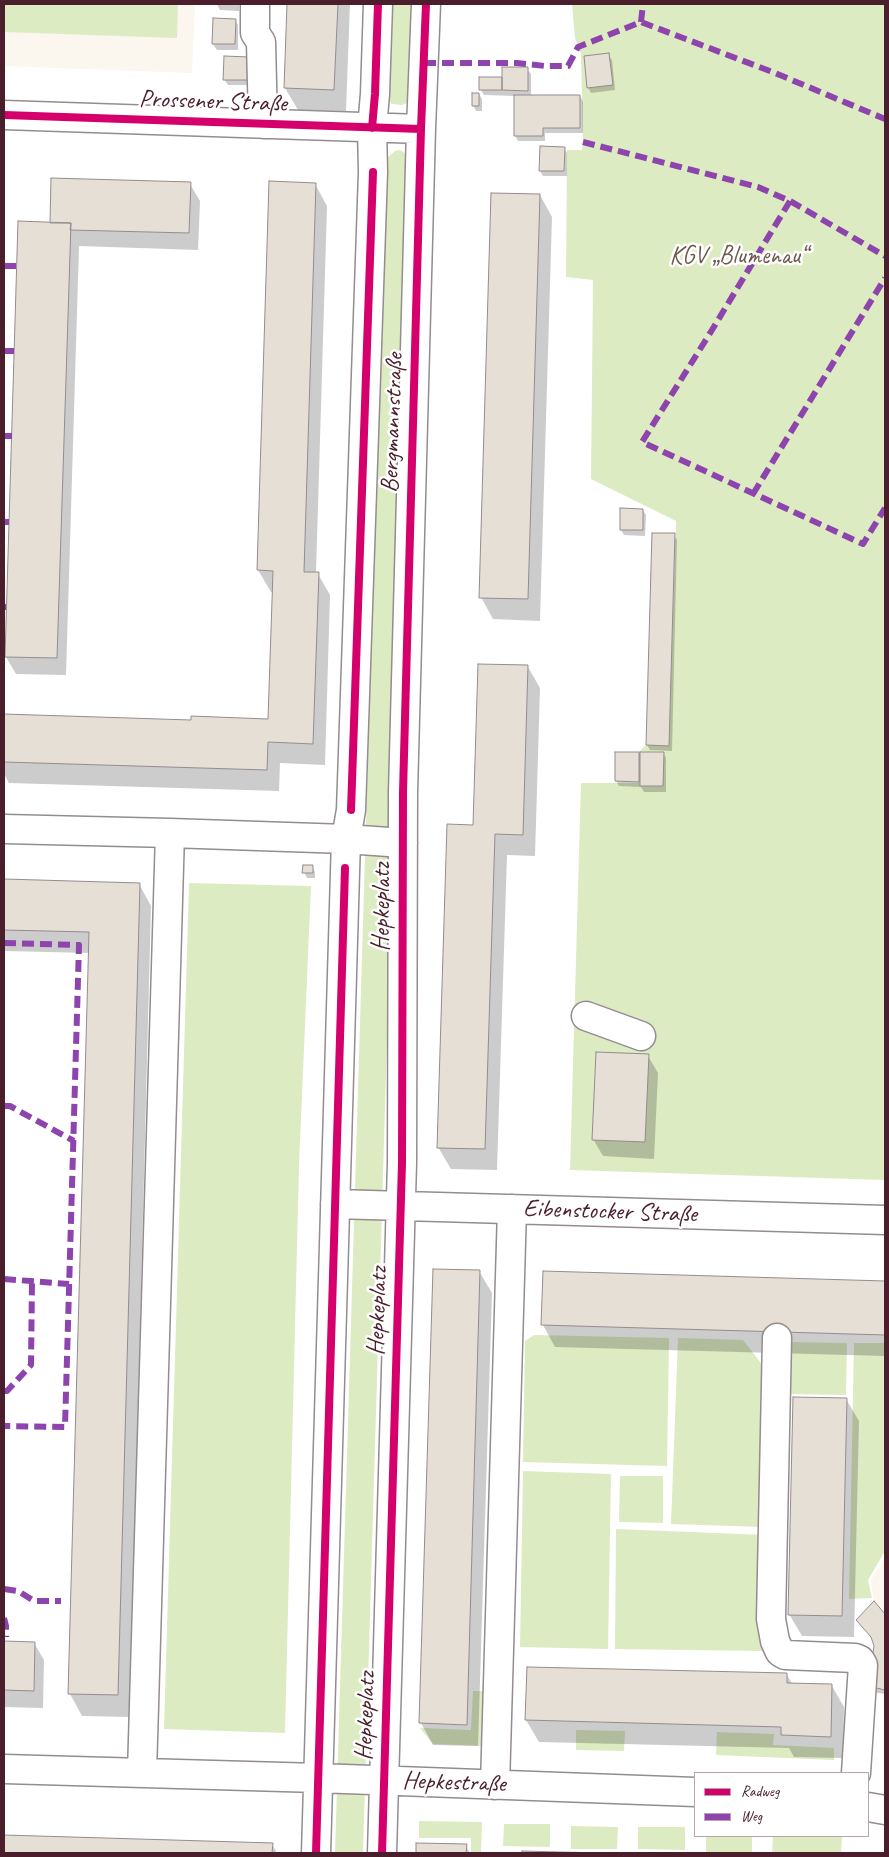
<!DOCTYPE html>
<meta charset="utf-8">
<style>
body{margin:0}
#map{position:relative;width:889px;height:1857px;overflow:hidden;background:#fff;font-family:Caveat,sans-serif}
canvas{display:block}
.frame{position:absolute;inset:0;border:5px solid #4a1f2b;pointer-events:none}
.legend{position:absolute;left:694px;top:1772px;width:175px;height:65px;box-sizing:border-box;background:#fff;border:1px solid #b7a5aa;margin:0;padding:6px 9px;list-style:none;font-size:15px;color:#4a1f2b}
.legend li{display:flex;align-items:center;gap:10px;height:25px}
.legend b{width:25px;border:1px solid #b7a5aa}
</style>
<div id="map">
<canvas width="889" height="1857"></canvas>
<div class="frame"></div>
<ul class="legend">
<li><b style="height:6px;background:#d6006c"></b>Radweg</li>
<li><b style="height:6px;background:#8e44ad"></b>Weg</li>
</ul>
</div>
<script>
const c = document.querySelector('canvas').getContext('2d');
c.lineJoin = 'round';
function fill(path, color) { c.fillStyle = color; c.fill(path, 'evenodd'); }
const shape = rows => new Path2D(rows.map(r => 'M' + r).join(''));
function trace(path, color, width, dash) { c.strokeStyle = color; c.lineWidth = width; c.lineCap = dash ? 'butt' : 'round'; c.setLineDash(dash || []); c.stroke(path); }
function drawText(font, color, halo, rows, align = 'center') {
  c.font = font + ' Caveat,sans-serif'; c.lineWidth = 5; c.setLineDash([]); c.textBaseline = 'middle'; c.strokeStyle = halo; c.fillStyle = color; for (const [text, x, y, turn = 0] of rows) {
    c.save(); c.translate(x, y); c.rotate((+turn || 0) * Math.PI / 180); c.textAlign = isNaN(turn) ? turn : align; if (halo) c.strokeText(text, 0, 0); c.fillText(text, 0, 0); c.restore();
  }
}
const built = shape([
 [4,4,195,4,192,73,4,66],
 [885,1558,885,1614,874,1601,871,1580]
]);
const green = shape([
 [4,4,178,4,177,38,4,32],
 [387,4,417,4,409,102,402,105,392,104,387,99],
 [572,4,885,4,885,1180,570,1170,581,783,639,783,639,752,646,745,669,745,676,521,591,479,593,280,566,277,567,150,582,150,583,142,581,54,575,38],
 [400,150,413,158,363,1853,335,1853,386,159,395,151],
 [189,883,311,886,299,1165,285,1733,164,1729],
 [534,1335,669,1338,667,1466,523,1462,525,1341],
 [678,1338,743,1340,767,1371,764,1527,671,1524],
 [785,1342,847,1343,846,1395,789,1394],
 [854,1343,885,1343,885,1551,868,1580,872,1598,849,1599],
 [523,1471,611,1474,608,1649,520,1647],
 [620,1476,663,1476,663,1523,619,1522],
 [616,1529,764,1535,763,1651,615,1649],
 [473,1691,488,1691,486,1746,433,1744,420,1728,471,1730],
 [576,1730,625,1731,624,1751,576,1750],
 [717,1732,774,1734,773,1745,834,1748,834,1760,716,1755],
 [419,1821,482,1822,481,1853,471,1853,471,1838,419,1838],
 [504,1824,550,1824,550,1847,503,1846],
 [571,1826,618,1827,617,1849,571,1849],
 [638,1827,685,1827,685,1850,638,1849],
 [706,1836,752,1836,752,1853,706,1852],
 [773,1836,842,1837,841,1853,772,1853]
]);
const shadow = shape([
 [217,4,239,4,239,11,220,10],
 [288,4,350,4,346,111,298,110,285,88],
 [214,19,235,20,238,25,238,50,217,50,213,44],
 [608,55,612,60,615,90,591,93,588,87],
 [251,64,251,85,228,85,224,79],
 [527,69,531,74,531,96,580,96,583,102,583,133,545,133,545,141,518,141,515,135,515,96,484,95,481,90],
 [479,94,482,99,482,111,476,111,473,105],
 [564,148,567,153,567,176,543,176,540,171],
 [190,184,200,201,198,250,79,246,66,675,16,674,6,657,51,224],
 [315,184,327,206,316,573,318,574,330,595,325,765,280,763,279,791,9,783,4,774,4,715,192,721,270,720,274,592,271,592,258,570],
 [540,195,552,217,540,621,493,619,481,597],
 [643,510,646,515,645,536,624,535,621,530],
 [674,535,677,540,672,751,650,750,647,745],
 [528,667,540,688,535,856,507,855,497,1170,451,1169,438,1147,474,826],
 [662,751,666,758,666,792,644,792,641,787,619,786,616,781,616,753,662,753],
 [312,866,315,872,315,878,307,878,304,872],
 [4,880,139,884,151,906,130,1717,82,1716,70,1694,90,953,4,951],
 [648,1056,658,1073,654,1159,603,1156,593,1139],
 [479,1271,492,1293,478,1746,433,1745,421,1723],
 [544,1272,885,1282,885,1356,555,1347,543,1325],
 [846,1399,859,1421,854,1637,802,1636,789,1614],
 [873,1603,885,1616,885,1694,872,1692,876,1645,874,1640,857,1620],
 [4,1642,34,1643,44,1660,43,1708,4,1707],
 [787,1675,793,1685,832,1686,844,1707,843,1758,794,1757,789,1748,539,1742,526,1720],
 [4,1836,272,1844,277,1853,4,1853],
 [418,1844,466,1846,470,1853,417,1853]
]);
const building = shape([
 [287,4,338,4,334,90,284,88,287,4],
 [213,18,236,19,235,44,212,44,213,18],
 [609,53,613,85,587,88,584,56,609,53],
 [224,56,249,57,248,80,223,80,224,56],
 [502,67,528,67,528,91,502,90,502,67],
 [479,77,502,77,502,90,479,90,479,77],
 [472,93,479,93,479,106,472,106,472,93],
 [514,95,580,95,580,128,543,128,543,136,514,136,514,95],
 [540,146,565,147,564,171,539,171,540,146],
 [51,178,191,182,189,233,70,230,71,223,50,223,51,178],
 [269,181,316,183,304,572,319,572,313,744,268,742,267,770,4,762,4,714,191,720,191,716,268,719,273,571,257,570,269,181],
 [491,193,540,194,528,599,479,598,491,193],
 [18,221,71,223,57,658,5,657,18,221],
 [620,508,643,509,643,530,620,530,620,508],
 [652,533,675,533,669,746,646,745,652,533],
 [478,664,528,665,523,835,495,834,485,1149,437,1148,447,824,473,825,478,664],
 [615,752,639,752,639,782,615,781,615,752],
 [640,752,664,752,663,786,640,786,640,752],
 [303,865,313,865,313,873,302,873,303,865],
 [4,879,140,883,118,1695,68,1694,89,932,4,930,4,879],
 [596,1052,649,1054,645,1142,592,1140,596,1052],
 [433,1269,480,1270,467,1725,419,1723,433,1269],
 [543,1271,885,1281,885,1335,541,1325,543,1271],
 [793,1397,847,1398,842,1616,788,1615,793,1397],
 [874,1601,885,1614,885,1690,868,1686,874,1646,871,1637,856,1620,874,1601],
 [4,1641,35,1642,34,1691,4,1690,4,1641],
 [527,1667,787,1673,787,1683,832,1684,831,1737,781,1735,781,1727,525,1720,527,1667],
 [4,1835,273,1843,272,1853,4,1853,4,1835],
 [416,1843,467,1844,466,1853,416,1853,416,1843],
 [522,1851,559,1852,608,1853,522,1853,522,1851]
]);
const minor = shape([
 [255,4,255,33,261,42,263,124],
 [4,115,421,129],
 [4,829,170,833],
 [586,1016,641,1036],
 [335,1204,885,1220],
 [777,1338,771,1619,775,1641,780,1652,785,1655,855,1658,860,1660,863,1665,856,1773],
 [4,1769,318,1778,695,1792],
 [142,1773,170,833,346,839,403,843],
 [495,1785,512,1209],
 [868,1807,885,1810],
 [316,1853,346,839,351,810,373,172,372,128,375,94,378,4],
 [382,1853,402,1163,403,792,421,129,426,4]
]);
const quiet = shape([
 [641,22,643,4],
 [424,63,517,63,545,66,568,66,578,47,641,22,775,73,885,119],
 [583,142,758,187,790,201,885,256],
 [790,201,712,330,642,442,863,544,885,508],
 [4,266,17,266],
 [4,351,14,351],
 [4,436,12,436],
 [753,494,885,278],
 [4,522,9,522],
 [4,607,6,607],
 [4,943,79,945,65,1427,4,1426],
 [4,1106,10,1106,74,1141],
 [4,1279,69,1284],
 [4,1391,7,1391,31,1365,32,1282],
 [4,1589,18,1591,34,1601,61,1601],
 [4,1618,6,1626,6,1637]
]);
const cycleway = shape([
 [4,115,421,129],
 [372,128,375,94,378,4],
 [351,810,373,172],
 [316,1853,345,868],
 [382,1853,402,1163,403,792,421,129,426,4]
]);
const streetNames = [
 ["Prossener Straße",213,102,2],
 ["Bergmannstraße",393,423,-88],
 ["Hepkeplatz",382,907,-90],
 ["Eibenstocker Straße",610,1212,2],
 ["Hepkeplatz",378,1311,-88],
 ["Hepkeplatz",366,1716,-88],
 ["Hepkestraße",454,1783,2]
];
const parkNames = [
 ["KGV „Blumenau“",738,256]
];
fill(built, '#fbf6ee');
fill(green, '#ddebc2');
fill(shadow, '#0003');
fill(building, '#e5dfd6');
trace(building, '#948c8e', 1);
trace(minor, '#948c8e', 31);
trace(minor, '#fff', 28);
trace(quiet, '#8e44ad', 6, [12, 6]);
trace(cycleway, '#d6006c', 8);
drawText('25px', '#4a1f2b', '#fff', streetNames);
drawText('25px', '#6e5749', '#fff', parkNames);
</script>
